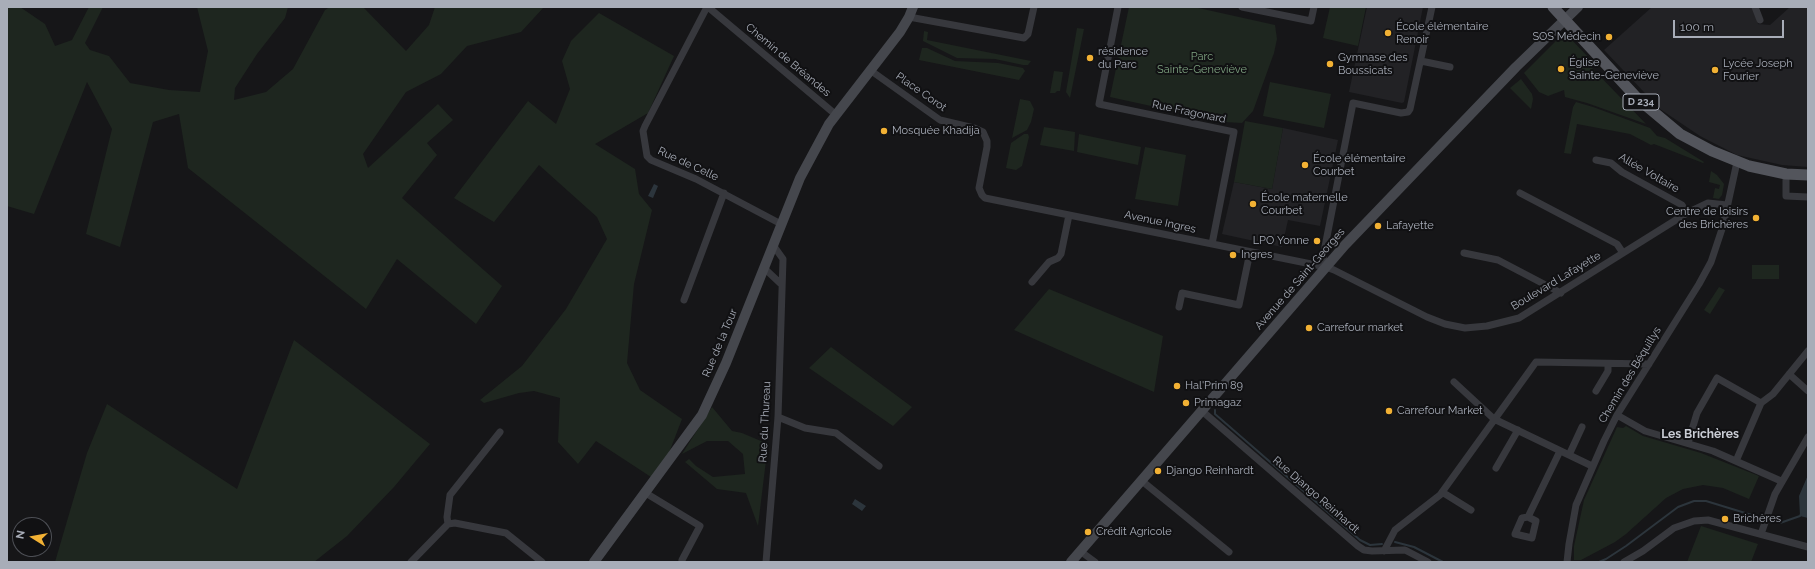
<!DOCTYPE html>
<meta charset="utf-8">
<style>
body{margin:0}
#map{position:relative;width:1815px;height:569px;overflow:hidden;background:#161618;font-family:Raleway,sans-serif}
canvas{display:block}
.frame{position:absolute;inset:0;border:8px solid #a8adb8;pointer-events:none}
.north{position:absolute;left:12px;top:517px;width:40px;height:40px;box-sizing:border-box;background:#111113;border:1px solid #4d4f55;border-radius:50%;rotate:281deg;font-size:11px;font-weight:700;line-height:16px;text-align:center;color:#a8adb8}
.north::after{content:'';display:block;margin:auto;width:14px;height:18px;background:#f2b134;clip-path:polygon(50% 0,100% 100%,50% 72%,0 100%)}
.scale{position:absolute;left:1673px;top:20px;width:111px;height:18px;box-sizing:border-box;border:2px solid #a8adb8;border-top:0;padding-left:5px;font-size:12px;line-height:14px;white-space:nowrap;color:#a8adb8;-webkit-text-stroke:3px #111113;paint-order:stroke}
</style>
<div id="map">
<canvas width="1815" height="569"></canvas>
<div class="frame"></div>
<div class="north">N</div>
<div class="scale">100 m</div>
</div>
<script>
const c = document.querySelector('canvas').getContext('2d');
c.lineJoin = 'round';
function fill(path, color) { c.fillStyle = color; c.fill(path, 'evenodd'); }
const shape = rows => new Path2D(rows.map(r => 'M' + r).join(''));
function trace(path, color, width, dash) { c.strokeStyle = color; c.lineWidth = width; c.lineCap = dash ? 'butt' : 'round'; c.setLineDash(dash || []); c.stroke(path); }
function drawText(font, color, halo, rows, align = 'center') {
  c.font = font + ' Raleway,sans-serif'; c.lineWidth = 4; c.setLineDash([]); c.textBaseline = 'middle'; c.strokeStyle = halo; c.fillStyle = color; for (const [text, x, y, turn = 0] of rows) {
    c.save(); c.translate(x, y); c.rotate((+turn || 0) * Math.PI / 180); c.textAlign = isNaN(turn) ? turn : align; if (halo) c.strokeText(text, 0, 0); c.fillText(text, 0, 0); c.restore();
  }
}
const built = shape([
 [1367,7,1423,7,1404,102,1402,103,1349,92],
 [1652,7,1753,7,1758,24,1770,25,1790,7,1808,7,1808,167,1782,165,1737,155,1700,136,1660,109,1642,90,1604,50],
 [1283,128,1338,140,1320,226,1288,220,1282,247,1222,234,1234,182,1272,189]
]);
const green = shape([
 [7,7,20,7,45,24,55,46,72,40,89,7,103,7,85,43,90,50,109,56,130,83,169,90,200,92,208,51,197,7,288,7,285,18,257,54,235,88,234,100,266,92,293,69,325,10,330,7,363,7,406,51,429,25,435,7,544,7,521,32,467,46,441,74,406,92,363,154,368,168,438,104,453,120,427,143,437,155,402,198,502,286,476,324,397,259,366,309,188,168,179,114,153,122,120,247,86,234,112,129,87,82,34,214,7,206],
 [1129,7,1194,7,1275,25,1277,39,1274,53,1253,111,1242,123,1224,122,1110,97],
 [1330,7,1366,7,1358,46,1323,38],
 [599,13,674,56,648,113,595,144,635,169,639,194,652,210,634,284,627,363,640,390,682,419,667,458,651,477,596,441,578,464,558,442,560,398,534,391,519,393,484,403,480,400,522,366,566,309,607,239,597,217,539,165,494,222,454,198,528,101,556,124,570,89,562,61,571,41],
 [1077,28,1084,29,1070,98,1066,92],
 [924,31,928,32,927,40,1031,61,1028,65,1023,65,995,59,957,58,923,41],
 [1559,38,1570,38,1590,59,1592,68,1646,124,1587,103,1565,97,1564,90,1548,96,1539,92,1524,73],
 [922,48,927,48,955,61,998,63,1023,68,1025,71,1019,80,919,60],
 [1054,71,1063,72,1060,91,1057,91,1055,93,1050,93],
 [1521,79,1532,94,1533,99,1531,109,1510,88],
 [1270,82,1331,94,1324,128,1263,116],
 [1020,99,1030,101,1034,109,1031,122,1027,130,1012,138],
 [1576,102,1593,107,1650,128,1657,136,1665,138,1704,162,1703,163,1654,144,1651,145,1630,134,1577,124,1571,154,1564,153,1573,107],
 [1245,121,1283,128,1272,189,1234,182],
 [1044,127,1075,132,1074,151,1040,145],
 [1024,134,1028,134,1029,137,1022,166,1016,170,1006,168,1011,143],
 [1079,134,1141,147,1138,165,1077,152],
 [1145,147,1186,155,1178,206,1135,199],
 [1711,171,1717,175,1724,184,1722,195,1719,199,1713,198,1715,188,1719,189,1720,185,1709,182],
 [1752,265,1779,265,1779,279,1752,279],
 [1719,287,1725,290,1710,314,1704,310],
 [1049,289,1163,336,1154,392,1014,330],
 [294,340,430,444,394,487,347,536,314,562,55,562,87,453,107,404,237,489],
 [831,347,912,407,893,426,809,368],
 [712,407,732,431,742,433,768,444,758,526,746,493,717,489,685,462,689,459,696,466,713,477,745,474,743,454,728,441,707,441,682,454],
 [1626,426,1643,436,1701,453,1759,476,1749,499,1723,488,1703,485,1683,489,1666,498,1626,534,1615,542,1581,560,1574,560,1574,546,1584,500,1617,427,1623,428],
 [1701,526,1758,544,1751,562,1687,562]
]);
const water = shape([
 [654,184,658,186,653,198,648,196],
 [1808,475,1808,518,1800,516,1799,496],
 [855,499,866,506,862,511,852,504]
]);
const stream = shape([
 [1215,410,1215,414,1360,540,1370,545,1382,544],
 [1780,523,1800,516,1801,514],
 [1395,542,1414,547,1443,562],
 [1599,562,1606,559,1626,546,1678,507,1694,501,1706,501,1755,516]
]);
const street = shape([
 [707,7,645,126,643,131,647,156,651,160,696,179,781,224],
 [708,7,835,114],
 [1118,7,1099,104,1234,132,1212,244],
 [1242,7,1311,21,1314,7],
 [1755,7,1760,20],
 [909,17,1024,38,1028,34,1034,7],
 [1421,61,1450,67],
 [870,70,940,120,974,128,983,132,987,141,987,147,979,188,982,195,985,198,1326,267,1334,270,1427,317,1445,324,1465,328,1487,326,1519,318,1687,213,1708,203,1727,205],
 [1596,160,1611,163,1622,172,1682,205,1687,213],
 [1786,174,1786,196,1808,197],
 [1520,193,1617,244,1623,253],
 [1464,253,1498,260,1561,293],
 [1326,267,1323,257,1353,103,1401,113,1408,112,1410,109,1432,7],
 [764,268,781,284],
 [1032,282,1049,262,1058,258,1061,254,1069,215],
 [684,300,724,193],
 [1179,307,1182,293,1239,305,1250,252],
 [1789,374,1808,391],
 [1454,382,1494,419,1592,466],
 [1596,391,1608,371,1608,364],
 [1761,403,1773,394,1808,351],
 [1202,411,1358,546,1364,550,1372,551,1405,550,1428,562],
 [1617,415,1645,431,1713,451,1781,481],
 [778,417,805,428,836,433,879,466],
 [1688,443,1697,413,1717,378,1761,403],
 [1569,455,1582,427],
 [1736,461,1761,403],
 [1496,468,1518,430],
 [1142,481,1229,552],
 [644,492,700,526,682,560],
 [1442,492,1471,510],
 [1528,517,1536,521,1532,538,1515,534,1522,518,1528,517,1560,451],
 [448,524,447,517,450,495,500,432],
 [1761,534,1775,494,1808,437],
 [1080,551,1095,562],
 [1384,551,1395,530,1440,495,1536,362,1649,364],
 [411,562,448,524,455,523,506,533,542,562],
 [766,562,778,417,783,259,773,245],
 [1567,562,1569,544,1576,505,1604,441,1617,415,1699,284,1711,262,1723,226,1737,162],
 [1624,562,1643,551,1674,528,1694,521,1708,520,1808,547]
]);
const secondary = shape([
 [594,562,702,415,726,363,800,178,829,124,900,32,909,17,913,7],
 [1071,562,1345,245,1516,67,1578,7]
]);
const primary = shape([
 [1553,7,1637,98,1680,134,1712,151,1749,166,1786,174,1808,175]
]);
const markers = [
 [1388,33,4,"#f2b134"],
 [1609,37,4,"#f2b134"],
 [1090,58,4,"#f2b134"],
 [1330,64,4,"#f2b134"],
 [1561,69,4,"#f2b134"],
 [1715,70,4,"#f2b134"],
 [884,131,4,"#f2b134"],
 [1305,165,4,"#f2b134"],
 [1253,204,4,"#f2b134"],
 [1756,218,4,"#f2b134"],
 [1378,226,4,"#f2b134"],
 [1317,241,4,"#f2b134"],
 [1233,255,4,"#f2b134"],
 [1309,328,4,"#f2b134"],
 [1177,386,4,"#f2b134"],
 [1186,403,4,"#f2b134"],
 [1389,411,4,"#f2b134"],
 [1158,471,4,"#f2b134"],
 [1725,519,4,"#f2b134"],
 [1088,532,4,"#f2b134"]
];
const shields = [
 [1641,102,36]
];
const shieldNames = [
 ["D 234",1641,102]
];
const poiNames = [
 ["École élémentaire",1396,27],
 ["Renoir",1396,40],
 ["SOS Médecin",1601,37,"right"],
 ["résidence",1098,52],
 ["du Parc",1098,65],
 ["Gymnase des",1338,58],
 ["Boussicats",1338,71],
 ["Église",1569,63],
 ["Sainte-Geneviève",1569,76],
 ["Lycée Joseph",1723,64],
 ["Fourier",1723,77],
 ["Mosquée Khadija",892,131],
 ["École élémentaire",1313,159],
 ["Courbet",1313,172],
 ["École maternelle",1261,198],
 ["Courbet",1261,211],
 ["Centre de loisirs",1748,212,"right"],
 ["des Brichères",1748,225,"right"],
 ["Lafayette",1386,226],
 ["LPO Yonne",1309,241,"right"],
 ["Ingres",1241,255],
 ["Carrefour market",1317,328],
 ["Hal'Prim 89",1185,386],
 ["Primagaz",1194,403],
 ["Carrefour Market",1397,411],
 ["Django Reinhardt",1166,471],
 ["Brichères",1733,519],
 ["Crédit Agricole",1096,532]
];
const parkNames = [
 ["Parc",1202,57],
 ["Sainte-Geneviève",1202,70]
];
const streetNames = [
 ["Chemin de Bréandes",788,60,40],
 ["Place Corot",921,92,35],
 ["Rue Fragonard",1189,112,12],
 ["Rue de Celle",688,164,25],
 ["Allée Voltaire",1649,173,30],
 ["Avenue Ingres",1160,222,12],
 ["Avenue de Saint-Georges",1300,279,-49],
 ["Boulevard Lafayette",1556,281,-31],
 ["Rue de la Tour",720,343,-67],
 ["Chemin des Béquillys",1630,375,-59],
 ["Rue du Thureau",765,422,-87],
 ["Rue Django Reinhardt",1316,495,41]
];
const neighbourhoodNames = [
 ["Les Brichères",1700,434]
];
fill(built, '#222225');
fill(green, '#1e261f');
fill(water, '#2c353c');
trace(stream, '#2c353c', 2);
trace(street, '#37383d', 7);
trace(secondary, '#45474d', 10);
trace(primary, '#53555c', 11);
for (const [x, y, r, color] of markers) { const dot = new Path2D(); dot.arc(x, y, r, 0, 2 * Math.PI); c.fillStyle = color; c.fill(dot); trace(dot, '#111113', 1.5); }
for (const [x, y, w] of shields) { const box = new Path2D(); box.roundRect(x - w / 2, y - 8, w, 16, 3); c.fillStyle = '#111113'; c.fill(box); trace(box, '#a8adb8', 1); }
drawText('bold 10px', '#a8adb8', null, shieldNames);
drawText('11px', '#a8adb8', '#111113', poiNames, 'left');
drawText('11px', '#7fa381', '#111113', parkNames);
drawText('11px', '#a8adb8', '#111113', streetNames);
drawText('bold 12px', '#c9ccd4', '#111113', neighbourhoodNames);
</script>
